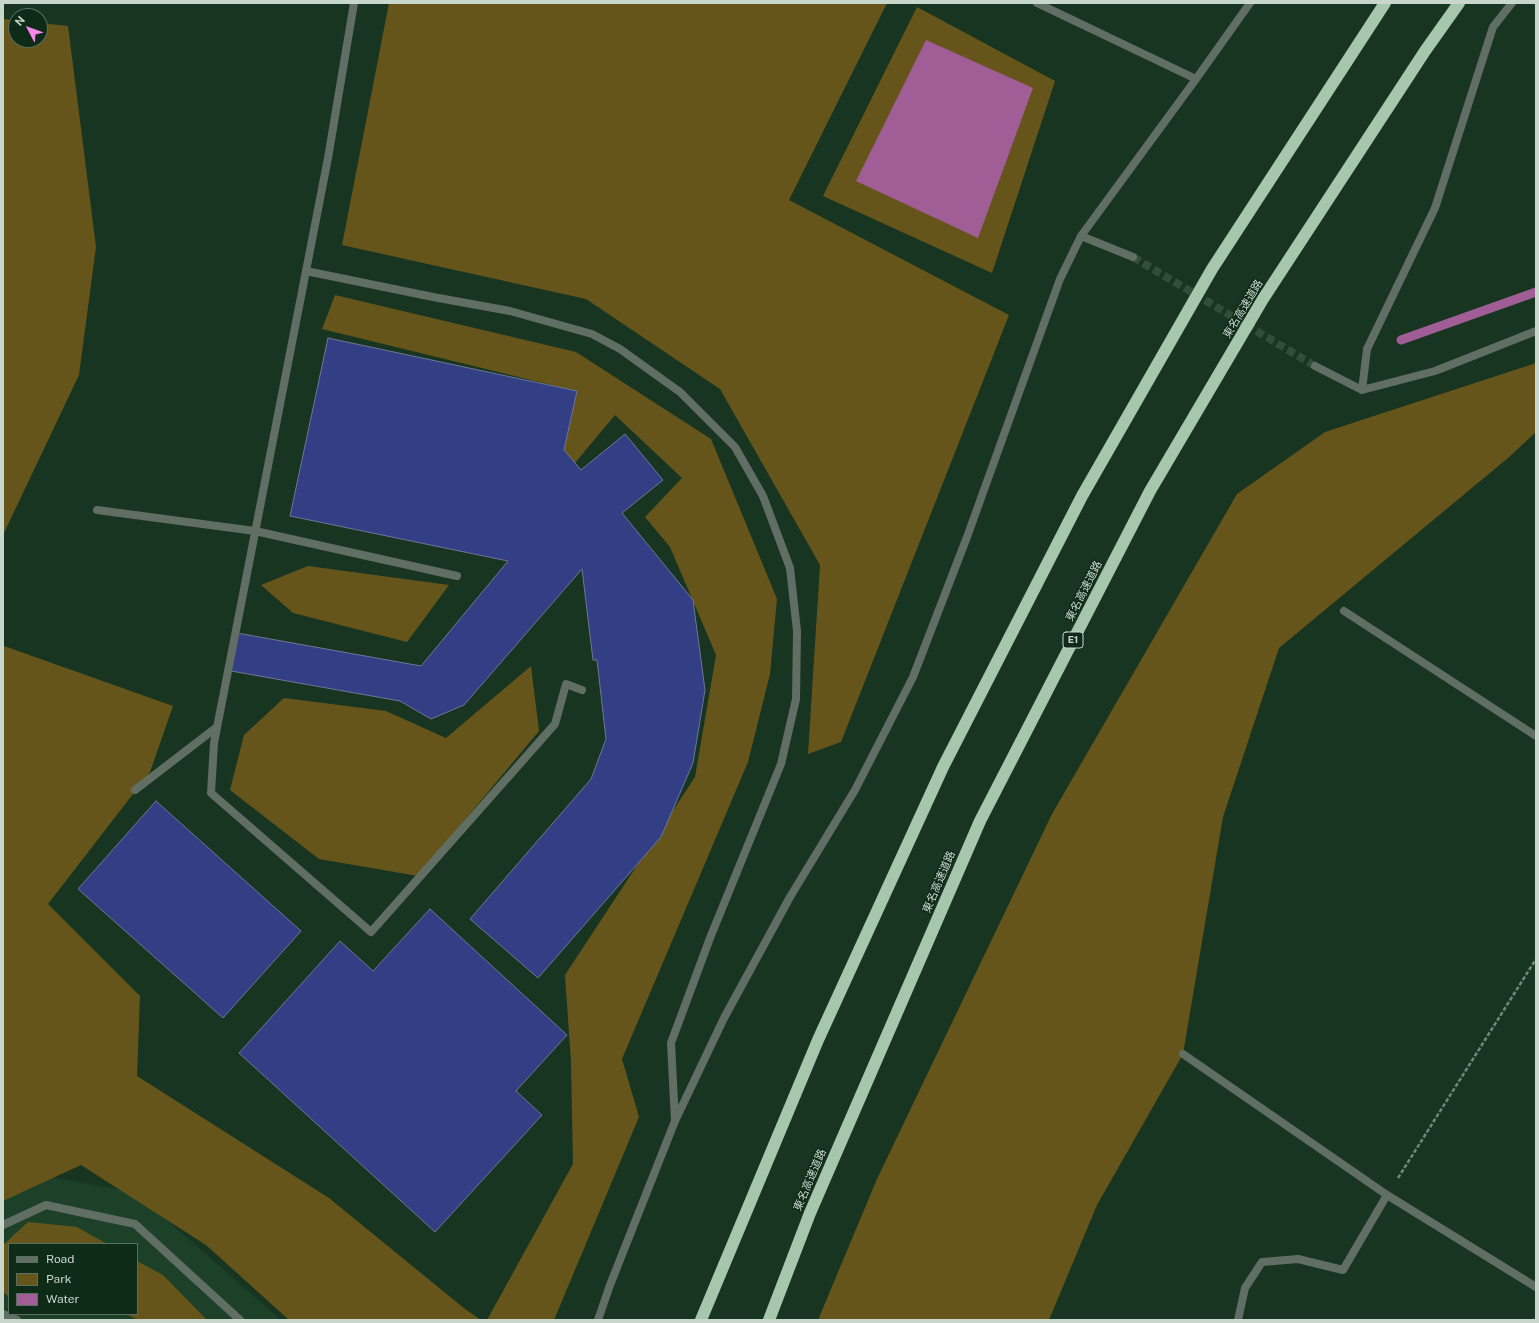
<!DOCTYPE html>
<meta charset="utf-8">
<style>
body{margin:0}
#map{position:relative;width:1539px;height:1323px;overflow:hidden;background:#183521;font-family:"Public Sans",sans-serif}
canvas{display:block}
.frame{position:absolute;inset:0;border:4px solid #c7d7cb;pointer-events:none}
.legend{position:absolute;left:8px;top:1243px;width:130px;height:72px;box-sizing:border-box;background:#0e2b18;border:1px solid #587060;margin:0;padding:5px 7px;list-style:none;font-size:12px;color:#c7d7cb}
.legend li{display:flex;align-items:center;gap:8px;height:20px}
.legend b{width:20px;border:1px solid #587060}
.north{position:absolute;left:8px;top:8px;width:40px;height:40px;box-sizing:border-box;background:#0e2b18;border:1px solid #587060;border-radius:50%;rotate:311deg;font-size:11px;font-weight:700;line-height:16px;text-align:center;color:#c7d7cb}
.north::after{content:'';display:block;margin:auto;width:14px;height:18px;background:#f987e9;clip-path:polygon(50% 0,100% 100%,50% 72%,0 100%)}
</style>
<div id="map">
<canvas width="1539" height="1323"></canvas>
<div class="frame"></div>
<ul class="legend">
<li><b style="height:5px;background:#616e64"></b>Road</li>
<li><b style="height:11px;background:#66551a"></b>Park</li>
<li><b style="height:11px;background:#a05d96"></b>Water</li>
</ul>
<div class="north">N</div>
</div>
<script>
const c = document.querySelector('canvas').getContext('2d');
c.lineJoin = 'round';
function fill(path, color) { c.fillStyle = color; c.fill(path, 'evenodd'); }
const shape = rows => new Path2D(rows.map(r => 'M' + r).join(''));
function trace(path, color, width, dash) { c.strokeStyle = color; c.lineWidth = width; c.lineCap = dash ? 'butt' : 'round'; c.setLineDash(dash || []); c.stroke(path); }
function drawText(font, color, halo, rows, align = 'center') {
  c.font = font + ' "Public Sans","Noto Sans JP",sans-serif'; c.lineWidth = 3; c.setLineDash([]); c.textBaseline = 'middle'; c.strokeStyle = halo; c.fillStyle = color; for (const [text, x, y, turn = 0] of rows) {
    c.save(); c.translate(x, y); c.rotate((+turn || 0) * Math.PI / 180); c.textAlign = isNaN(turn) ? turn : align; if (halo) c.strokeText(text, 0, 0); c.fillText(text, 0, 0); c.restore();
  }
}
const built = shape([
 [31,1174,135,1192,281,1320,3,1320,3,1190],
 [9,1244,137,1244,137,1314,9,1314]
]);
const green = shape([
 [389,3,887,3,789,200,1009,315,841,742,808,754,820,565,720,389,586,299,342,245],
 [917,7,1055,81,992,273,823,196],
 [3,19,16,20,16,40,40,40,40,23,68,26,96,247,79,375,3,535],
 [335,295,576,352,711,439,777,599,770,674,748,762,622,1059,639,1117,554,1320,487,1320,573,1164,571,1062,565,975,695,777,716,655,670,547,645,517,682,478,615,415,575,463,564,450,576,391,322,329],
 [1536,363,1536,432,1508,458,1279,648,1223,817,1183,1054,1097,1205,1049,1320,818,1320,877,1179,1052,814,1237,494,1325,432],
 [308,566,449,585,407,642,293,613,261,585],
 [3,643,4,646,173,706,150,772,48,904,140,996,137,1076,329,1198,465,1309,481,1320,289,1320,206,1245,81,1165,3,1201],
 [531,666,539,731,418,876,319,859,230,790,244,735,284,698,386,711,446,738],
 [28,1222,77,1227,107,1244,9,1244,9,1297,3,1292,3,1245],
 [137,1261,163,1275,207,1320,138,1320,126,1314,137,1314]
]);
const water = shape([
 [926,40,1033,88,978,238,856,181]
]);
const stream = shape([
 [1401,340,1536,292]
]);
const building = shape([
 [328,338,577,391,564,450,581,470,625,434,663,480,622,513,693,600,705,690,693,763,661,837,538,978,470,919,591,779,606,739,597,660,593,660,582,569,464,705,431,719,400,701,231,671,237,633,421,666,508,561,290,516,328,338],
 [156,801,301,931,223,1018,78,889,156,801],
 [430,909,567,1035,516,1091,542,1115,435,1232,239,1053,340,941,373,971,430,909]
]);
const minorTunnel = shape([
 [1133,257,1315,366]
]);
const path = shape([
 [1398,1178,1536,959]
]);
const service = shape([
 [306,271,214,743,211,793,371,932,555,724,566,684,582,690],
 [97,510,255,531,457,576],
 [135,790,217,727],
 [3,1225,46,1205,135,1224,240,1320],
 [3,1314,17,1320],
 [1238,1320,1245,1288,1262,1262,1298,1259,1343,1270,1387,1195]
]);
const minor = shape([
 [354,3,328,158,306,271,433,297,510,311,592,334,620,349,680,392,735,447,763,496,790,568,797,631,796,699,781,764,710,938,671,1043,675,1121],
 [1081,236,1133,257],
 [1315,366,1362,390,1435,371,1536,331],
 [1362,390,1367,349,1435,208,1493,27,1512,3],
 [1344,611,1536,736],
 [1183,1054,1387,1195,1536,1287]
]);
const tertiary = shape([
 [1037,3,1196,79],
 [598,1320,610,1285,675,1121,724,1018,790,897,855,790,913,677,967,537,1060,279,1081,236,1196,79,1250,3]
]);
const motorway = shape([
 [701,1320,818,1040,943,767,1082,496,1212,269,1385,3],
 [769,1320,810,1213,980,821,1150,491,1263,299,1425,51,1459,3]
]);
const shields = [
 [1073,640,20]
];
const shieldNames = [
 ["E1",1073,640]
];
const streetNames = [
 ["東名高速道路",1243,309,-59],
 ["東名高速道路",1084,591,-63],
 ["東名高速道路",939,882,-67],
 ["東名高速道路",810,1180,-67]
];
fill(built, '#1c4028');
fill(green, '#66551a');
fill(water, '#a05d96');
trace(stream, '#a05d96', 9);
fill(building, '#333f84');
trace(building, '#6d7696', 1);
trace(minorTunnel, '#324d3a', 8, [8, 4]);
trace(path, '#728879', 2.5, [4, 2]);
trace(service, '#616e64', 8);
trace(minor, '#616e64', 8);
trace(tertiary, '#616e64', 8);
trace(motorway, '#a6c7ae', 12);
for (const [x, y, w] of shields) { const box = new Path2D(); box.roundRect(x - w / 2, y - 8, w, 16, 3); c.fillStyle = '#0e2b18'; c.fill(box); trace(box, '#c7d7cb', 1); }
drawText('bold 10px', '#c7d7cb', null, shieldNames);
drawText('11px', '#c7d7cb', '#0e2b18', streetNames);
</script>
